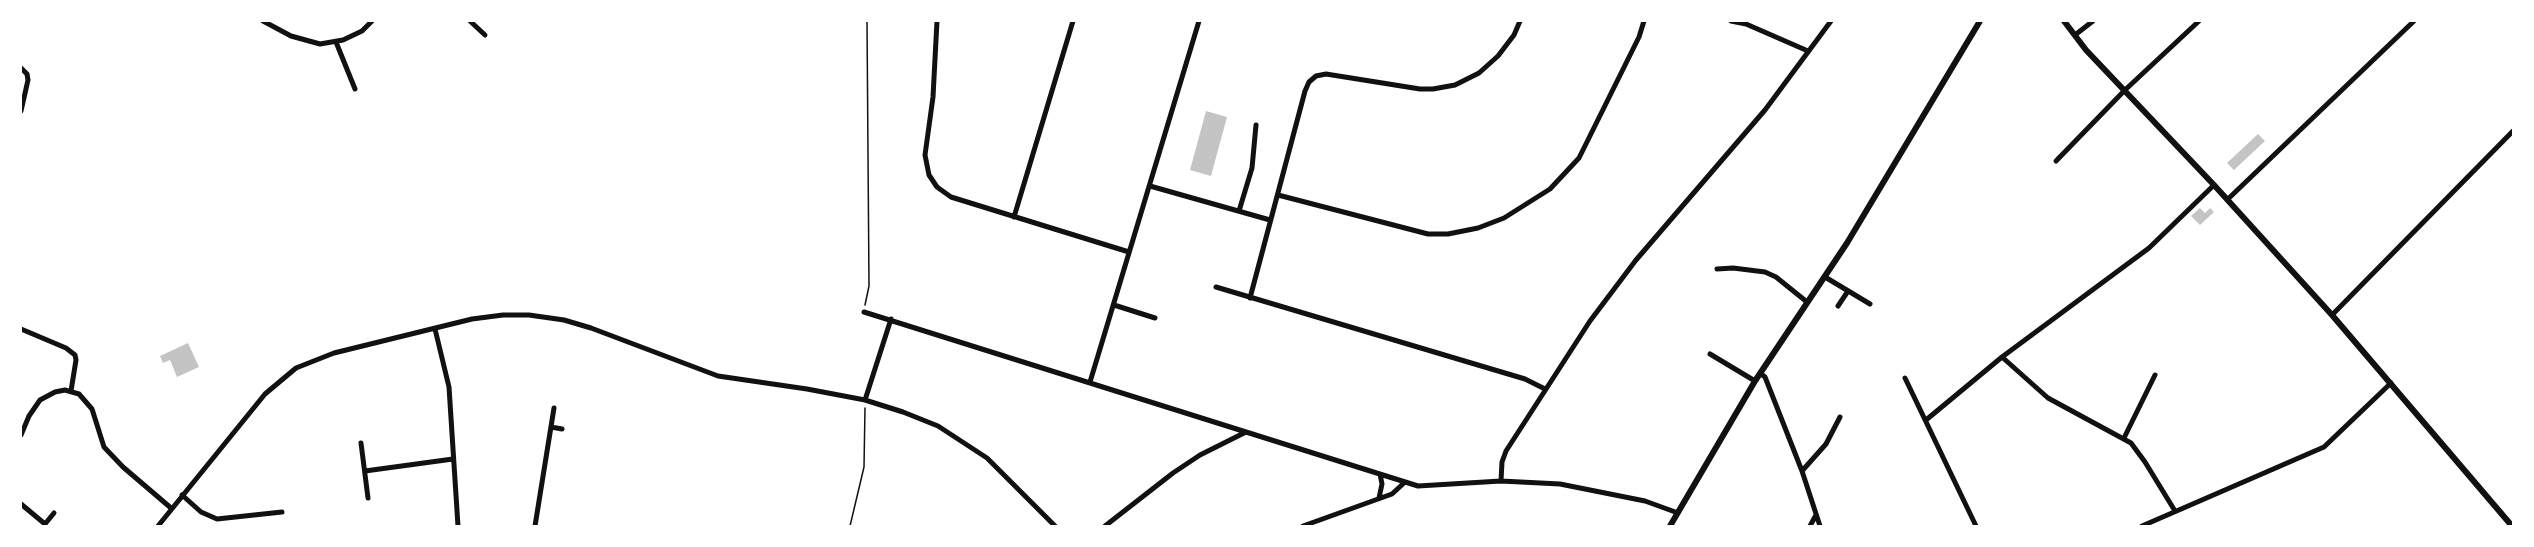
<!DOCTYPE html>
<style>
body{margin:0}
#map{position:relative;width:2534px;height:547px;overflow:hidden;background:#fff;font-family:"Roboto Condensed",sans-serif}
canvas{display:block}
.frame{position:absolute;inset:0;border:22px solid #fff;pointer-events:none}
</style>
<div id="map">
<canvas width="2534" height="547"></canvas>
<div class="frame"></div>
</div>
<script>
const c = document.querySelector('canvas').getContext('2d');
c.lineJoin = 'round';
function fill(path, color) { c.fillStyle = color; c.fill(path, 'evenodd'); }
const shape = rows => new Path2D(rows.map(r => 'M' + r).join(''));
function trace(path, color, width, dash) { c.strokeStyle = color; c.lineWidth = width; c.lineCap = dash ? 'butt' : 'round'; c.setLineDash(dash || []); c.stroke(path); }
const building = shape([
 [1206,111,1227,117,1211,176,1190,170],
 [2258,134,2265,141,2234,170,2227,163],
 [2200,208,2205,213,2210,208,2214,212,2200,225,2191,216],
 [188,343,199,367,177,377,170,360,163,363,160,356]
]);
const path = shape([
 [865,305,869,286,867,21],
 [850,526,864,467,865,408]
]);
const minor = shape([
 [263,21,291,36,320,44,343,40,362,31,372,21],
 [470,21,485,35],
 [937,21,933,97,925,155,929,175,937,187,951,197,1129,252],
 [1731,21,1746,24,1808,51],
 [2075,35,2093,21],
 [336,42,355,89],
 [21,68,27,74,28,80,21,111],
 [2056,161,2125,90,2199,21],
 [1150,186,1270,220],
 [1278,195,1428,234,1448,234,1478,228,1504,218,1550,189,1579,158,1639,37,1644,21],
 [2228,199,2414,21],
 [1239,211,1252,168,1256,125],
 [1014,217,1073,21],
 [1717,269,1733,268,1765,272,1776,277,1807,302],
 [1825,277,1870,304],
 [1216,287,1525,379,1545,389],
 [1250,298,1305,91,1309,82,1316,76,1326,74,1420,89,1433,89,1455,85,1479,73,1498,56,1514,35,1520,21],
 [1114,305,1155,318],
 [1838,306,1848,291],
 [864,312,1418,486,1501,481,1560,484,1645,501,1678,513],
 [2332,315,2513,131],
 [21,329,66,348,75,355,76,360,71,391],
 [435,329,449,387,458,526],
 [1710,354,1755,381],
 [2002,357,2048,398,2131,443,2145,462,2175,511],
 [1760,373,1765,377,1802,471,1820,526],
 [1905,378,1976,526],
 [1090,382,1199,21],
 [865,400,891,319],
 [1926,420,2002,357,2149,248,2214,185],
 [551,427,562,429],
 [21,435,29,416,40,400,55,392,65,390,79,394,92,409,104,447,123,467,171,508],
 [2124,438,2155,375],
 [361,443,368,498],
 [365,471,453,459],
 [1802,471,1826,444,1840,417],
 [1501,481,1502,462,1506,451,1590,321,1636,260,1765,110,1831,21],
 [182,495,201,512,217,519,282,512],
 [1379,498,1382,484,1380,474],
 [21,504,45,524,54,513],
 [158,526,265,394,296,368,334,353,472,319,503,315,529,315,564,320,591,328,718,376,807,389,865,400,903,412,938,426,987,458,1055,526],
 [535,526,554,408],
 [1105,526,1173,473,1200,455,1246,432],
 [1303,526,1392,494,1405,482],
 [1810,526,1816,515],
 [2142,526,2324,447,2391,383]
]);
const tertiary = shape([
 [2064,21,2086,50,2214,185,2332,315,2512,526],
 [1670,526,1755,381,1847,243,1980,21]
]);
fill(building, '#c4c4c4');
trace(path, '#111', 1.5);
trace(minor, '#111', 5);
trace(tertiary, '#111', 6);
</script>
